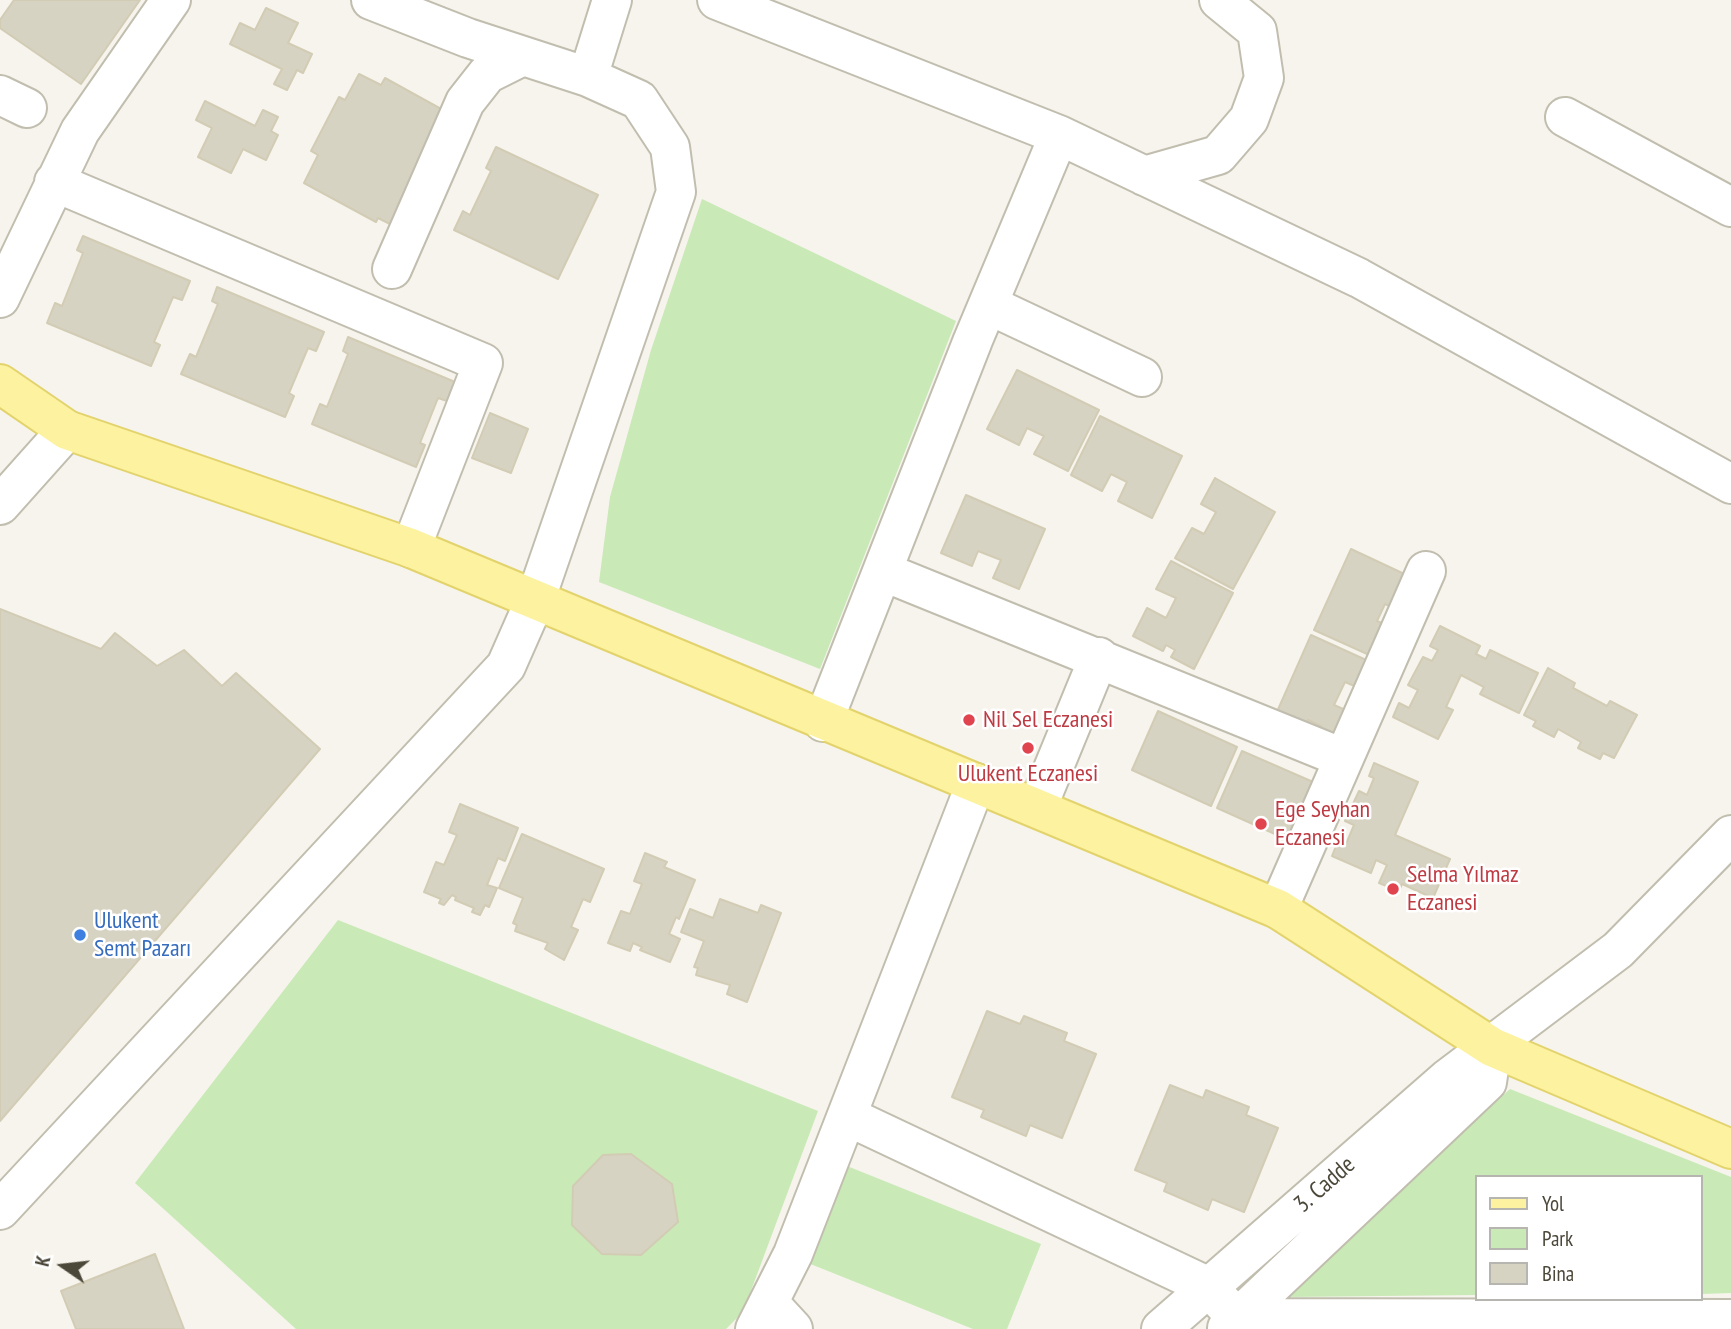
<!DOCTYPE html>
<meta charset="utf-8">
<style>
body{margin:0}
#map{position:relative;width:1731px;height:1329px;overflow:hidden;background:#f6f4ec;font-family:"PT Sans Narrow",sans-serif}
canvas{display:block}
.legend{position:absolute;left:1475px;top:1175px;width:228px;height:126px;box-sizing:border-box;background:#fff;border:2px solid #b7b5b0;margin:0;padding:9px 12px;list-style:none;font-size:21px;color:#4b4739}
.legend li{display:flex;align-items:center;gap:14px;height:35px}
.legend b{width:35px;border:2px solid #b7b5b0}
.north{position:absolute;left:28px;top:1231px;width:70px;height:70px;-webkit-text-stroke:5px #fff;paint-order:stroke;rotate:284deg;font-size:19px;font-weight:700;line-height:28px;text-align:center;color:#4b4739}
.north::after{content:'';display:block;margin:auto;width:24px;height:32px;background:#4b4739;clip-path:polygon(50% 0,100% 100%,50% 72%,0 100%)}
</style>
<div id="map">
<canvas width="1731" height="1329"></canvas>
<ul class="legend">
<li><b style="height:9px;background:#fcf29f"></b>Yol</li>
<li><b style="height:19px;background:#c9e9b6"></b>Park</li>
<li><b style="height:19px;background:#d7d3c2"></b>Bina</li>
</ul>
<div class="north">K</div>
</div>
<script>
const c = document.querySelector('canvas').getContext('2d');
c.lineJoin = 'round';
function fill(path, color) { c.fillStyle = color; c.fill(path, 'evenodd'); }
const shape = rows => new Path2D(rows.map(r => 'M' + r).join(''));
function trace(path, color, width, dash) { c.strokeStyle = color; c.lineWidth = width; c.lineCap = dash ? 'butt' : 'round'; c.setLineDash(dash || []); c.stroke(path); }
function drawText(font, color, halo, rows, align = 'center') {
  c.font = font + ' "PT Sans Narrow",sans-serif'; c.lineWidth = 5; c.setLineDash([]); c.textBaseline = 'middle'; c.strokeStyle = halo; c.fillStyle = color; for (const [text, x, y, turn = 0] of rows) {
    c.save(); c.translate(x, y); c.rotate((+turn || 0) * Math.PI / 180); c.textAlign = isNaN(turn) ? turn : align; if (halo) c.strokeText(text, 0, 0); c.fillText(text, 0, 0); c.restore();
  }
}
const green = shape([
 [702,199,956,321,820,669,599,582,610,497,651,350],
 [338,920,818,1111,743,1312,726,1329,296,1329,135,1183],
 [1510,1089,1731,1177,1731,1293,1701,1294,1701,1177,1477,1177,1477,1295,1284,1297],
 [847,1166,1041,1244,1007,1329,973,1329,808,1263]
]);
const building = shape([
 [14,0,140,0,81,84,0,28,0,20,14,0],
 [266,8,298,23,288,43,312,54,303,73,297,70,287,90,274,84,282,69,230,44,240,23,255,30,266,8],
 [359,74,381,85,385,78,452,115,398,228,378,218,376,222,304,183,318,155,311,151,339,97,345,100,359,74],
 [205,101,255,126,263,110,278,117,271,131,278,135,266,160,243,149,231,173,198,157,212,128,196,120,205,101],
 [496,147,598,195,558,279,454,230,463,211,470,215,491,171,486,168,496,147],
 [83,236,190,281,182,300,173,297,154,342,160,345,151,366,47,323,55,303,62,306,83,253,77,250,83,236],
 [217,287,324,332,316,351,308,348,289,393,294,396,285,417,181,374,190,354,196,357,218,304,212,301,217,287],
 [348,337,455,382,447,401,438,398,420,443,425,445,416,467,312,424,320,404,327,407,348,354,343,351,348,337],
 [1017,370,1099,410,1068,471,1034,454,1044,436,1027,428,1019,445,987,429,1017,370],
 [490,413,528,429,511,473,472,458,490,413],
 [1100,416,1182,456,1152,518,1118,501,1127,482,1111,474,1102,491,1071,475,1100,416],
 [1215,478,1275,512,1233,589,1175,558,1192,528,1204,534,1216,512,1201,504,1215,478],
 [966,495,1045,529,1019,589,993,578,1001,560,978,551,972,566,941,553,966,495],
 [1351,549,1415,579,1400,611,1385,604,1377,621,1391,627,1376,658,1314,630,1351,549],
 [1171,561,1233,593,1194,669,1171,657,1175,650,1166,645,1163,651,1133,636,1147,608,1166,618,1176,598,1156,589,1171,561],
 [0,609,101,649,115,633,157,666,184,650,222,686,236,673,320,749,0,1121,0,609],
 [1440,626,1480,646,1476,654,1486,659,1490,650,1538,673,1519,713,1480,694,1484,687,1461,675,1446,707,1453,710,1438,739,1393,717,1399,703,1409,708,1418,690,1408,685,1423,657,1432,661,1438,650,1430,646,1440,626],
 [1311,635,1375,664,1364,690,1345,682,1334,705,1350,712,1336,744,1316,735,1321,726,1308,720,1305,727,1276,714,1311,635],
 [1548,668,1575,683,1573,688,1607,706,1610,701,1637,715,1614,758,1603,753,1600,759,1578,748,1581,742,1558,729,1554,737,1533,726,1536,721,1524,715,1548,668],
 [1158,711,1237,747,1211,806,1132,770,1158,711],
 [1242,751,1320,785,1295,843,1217,808,1242,751],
 [1374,763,1418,782,1395,835,1450,859,1433,898,1402,884,1399,891,1379,883,1387,865,1376,860,1371,873,1332,856,1338,841,1346,844,1354,825,1345,821,1359,791,1367,795,1374,778,1369,776,1374,763],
 [460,804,518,828,505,861,498,858,487,885,497,888,489,907,485,905,480,915,472,912,474,908,455,900,456,897,452,895,444,905,439,903,441,899,424,892,436,862,444,865,457,835,449,832,460,804],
 [522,834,604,869,590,902,583,899,571,927,578,930,564,960,545,949,548,943,515,931,517,925,513,923,523,898,499,888,522,834],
 [645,853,667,862,664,867,695,880,679,919,676,917,669,934,680,939,670,962,640,950,642,947,633,943,630,951,608,943,621,911,630,914,642,884,634,881,645,853],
 [720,899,758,913,761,905,781,913,747,1002,727,994,730,985,696,975,698,968,694,967,704,941,681,932,690,909,713,918,720,899],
 [987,1011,1020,1024,1024,1016,1067,1033,1064,1041,1096,1054,1062,1138,1030,1125,1026,1136,981,1117,984,1110,952,1097,987,1011],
 [1170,1085,1203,1098,1206,1090,1249,1107,1246,1115,1278,1128,1244,1212,1212,1199,1208,1210,1164,1191,1167,1183,1135,1170,1170,1085],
 [631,1154,672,1184,678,1222,641,1255,602,1254,572,1225,573,1186,603,1155,631,1154],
 [155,1254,184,1329,76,1329,61,1291,155,1254]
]);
const minor = shape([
 [717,0,1059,135,1359,278,1731,484],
 [588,77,612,0],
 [0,95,27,108],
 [1565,117,1731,207],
 [1144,176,1218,155,1249,119,1264,78,1257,31,1219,0],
 [54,182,483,363,411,548],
 [392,269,465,102,487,74,523,56],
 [0,298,80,131,171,0],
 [989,305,1142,377],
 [0,505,67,430],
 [884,572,1343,758],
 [823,722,973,340,1059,135],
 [1037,808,1099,657],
 [1278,909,1426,571],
 [847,1116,1207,1286,1237,1318,1731,1319],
 [0,1210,506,666,536,598,676,192,670,147,639,100,588,77,468,38,371,0],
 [769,1303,793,1329],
 [1227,1328,1487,1082,1492,1047],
 [755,1329,793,1254,976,783],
 [1161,1329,1447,1079,1618,950,1731,835]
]);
const major = shape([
 [0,384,67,430,411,548,1278,909,1492,1047,1731,1149]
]);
const markers = [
 [969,720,7,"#e0444e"],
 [1028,748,7,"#e0444e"],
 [1261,824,7,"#e0444e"],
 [1393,889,7,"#e0444e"],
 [80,935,7,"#3f7fe0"]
];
const healthNames = [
 ["Nil Sel Eczanesi",983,720],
 ["Ulukent Eczanesi",1028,774,"center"],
 ["Ege Seyhan",1275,810],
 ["Eczanesi",1275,838],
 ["Selma Yılmaz",1407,875],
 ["Eczanesi",1407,903]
];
const shopNames = [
 ["Ulukent",94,921],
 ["Semt Pazarı",94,949]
];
const streetNames = [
 ["3. Cadde",1325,1185,-41]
];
fill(green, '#c9e9b6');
fill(building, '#d7d3c2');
trace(building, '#d2ccb5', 2);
trace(minor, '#c1beaf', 42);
trace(major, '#e3d36d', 42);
trace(minor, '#fff', 38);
trace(major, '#fcf29f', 38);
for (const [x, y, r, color] of markers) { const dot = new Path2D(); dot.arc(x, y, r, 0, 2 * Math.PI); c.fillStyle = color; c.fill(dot); trace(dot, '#fff', 2.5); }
drawText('24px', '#be3a42', '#fff', healthNames, 'left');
drawText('24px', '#366cbe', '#fff', shopNames, 'left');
drawText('24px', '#4b4739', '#fff', streetNames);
</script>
